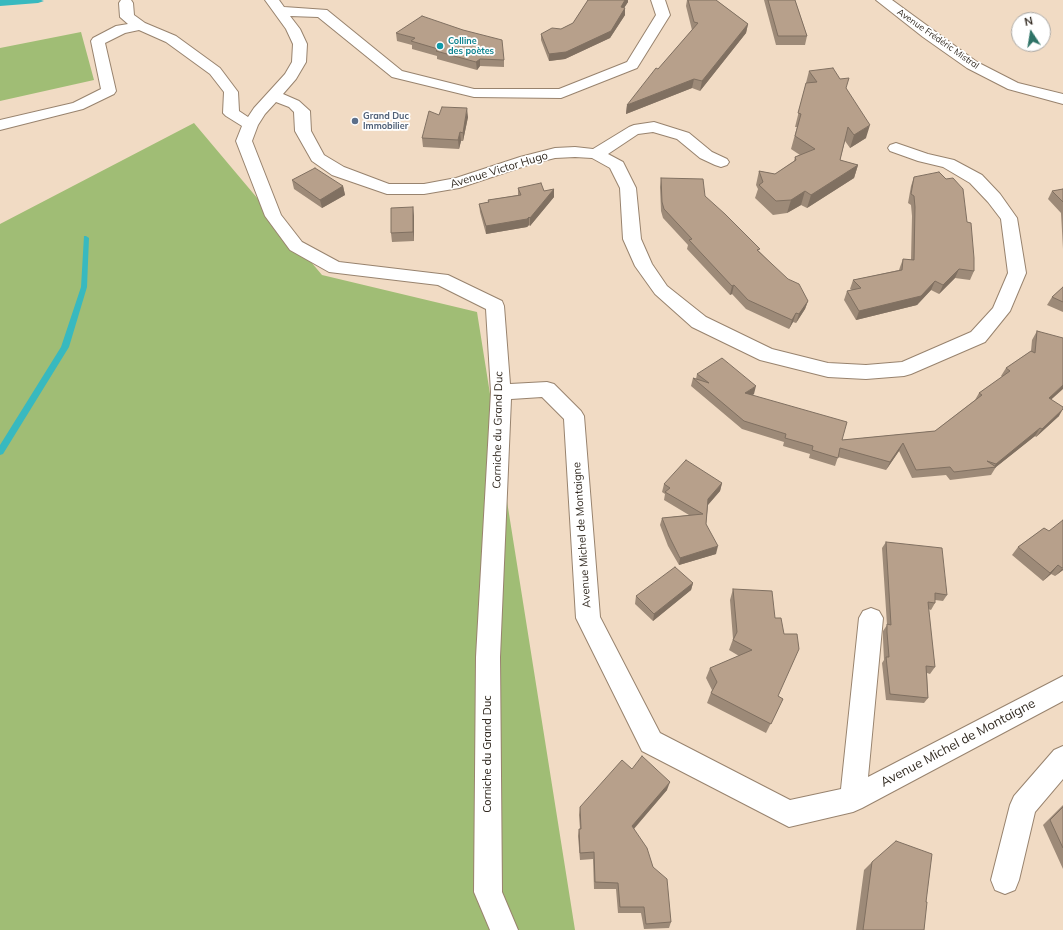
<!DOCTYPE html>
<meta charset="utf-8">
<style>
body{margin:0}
#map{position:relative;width:1063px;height:930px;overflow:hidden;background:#f1dbc4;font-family:Mulish,sans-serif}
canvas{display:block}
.north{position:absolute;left:1011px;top:12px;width:40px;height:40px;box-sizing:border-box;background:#fff;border:1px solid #aca9a5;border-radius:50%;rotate:348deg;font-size:11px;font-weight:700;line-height:16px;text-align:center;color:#30281f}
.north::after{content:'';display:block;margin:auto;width:14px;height:18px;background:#2e7367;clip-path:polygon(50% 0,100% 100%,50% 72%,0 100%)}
</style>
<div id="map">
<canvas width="1063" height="930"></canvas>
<div class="north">N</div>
</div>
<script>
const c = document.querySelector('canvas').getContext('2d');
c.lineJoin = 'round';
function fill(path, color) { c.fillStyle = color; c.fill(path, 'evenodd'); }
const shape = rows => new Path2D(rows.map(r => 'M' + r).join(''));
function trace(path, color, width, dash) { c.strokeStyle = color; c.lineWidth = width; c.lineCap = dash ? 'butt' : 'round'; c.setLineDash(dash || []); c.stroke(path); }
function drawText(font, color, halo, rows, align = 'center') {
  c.font = font + ' Mulish,sans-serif'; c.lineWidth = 3.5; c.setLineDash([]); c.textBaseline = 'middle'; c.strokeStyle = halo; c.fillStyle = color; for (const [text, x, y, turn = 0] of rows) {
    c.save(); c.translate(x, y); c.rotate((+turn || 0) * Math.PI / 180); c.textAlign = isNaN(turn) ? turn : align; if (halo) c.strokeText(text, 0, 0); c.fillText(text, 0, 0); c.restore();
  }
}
const green = shape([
 [81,32,94,80,0,101,0,48],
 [194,123,322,275,477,312,575,930,0,930,0,224]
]);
const water = shape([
 [0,0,41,0,44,1,38,3,0,6]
]);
const stream = shape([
 [84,236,86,236,89,238,87,287,69,347,3,454,0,455,0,445,61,347,81,287,84,236]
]);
const street = shape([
 [121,0,131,0,133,3,134,15,145,23,176,36,220,68,238,92,239,111,248,117,254,108,285,74,292,62,293,44,286,29,265,0,279,0,284,7,327,10,402,71,474,89,559,89,627,62,656,15,651,0,665,0,670,15,637,68,561,98,474,97,392,77,318,17,290,16,300,29,307,44,306,62,296,79,283,94,299,101,310,111,311,131,324,155,344,167,389,184,424,184,456,178,520,157,555,148,575,147,593,149,629,127,634,125,654,122,689,133,712,152,727,159,729,162,727,165,721,167,715,165,700,158,677,139,653,132,638,134,608,154,623,162,636,188,641,239,652,264,667,286,706,317,772,349,828,363,866,365,902,362,971,332,993,308,1008,273,1001,219,988,202,970,183,943,167,918,161,890,151,888,148,890,145,896,143,928,154,954,160,982,175,1000,194,1017,218,1026,273,1010,311,985,342,911,374,904,376,866,379,828,377,760,360,692,327,655,294,635,266,623,239,620,188,610,168,592,158,575,157,555,158,531,164,459,188,424,194,387,194,332,175,312,161,295,131,294,112,289,107,276,102,265,114,258,125,252,141,281,215,302,242,339,262,448,275,502,301,504,306,510,384,547,382,554,384,581,411,584,416,600,617,660,733,790,800,841,789,859,618,863,611,871,608,879,611,883,618,868,777,1063,676,1063,701,862,808,853,812,789,827,642,751,576,618,564,419,542,397,511,399,500,657,502,892,518,930,490,930,474,892,476,657,491,392,486,309,438,285,329,272,290,250,265,216,236,141,242,126,226,116,223,113,224,92,210,74,166,42,139,30,125,33,105,43,116,91,114,94,83,109,0,130,0,120,73,103,101,89,91,41,93,38,116,26,128,24,120,17,119,3,121,0],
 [876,0,892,0,977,62,1018,83,1063,94,1063,104,1008,89,967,68,923,37,876,0],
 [1063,746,1063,779,1035,812,1019,880,1015,890,1005,894,995,890,991,880,1010,805,1014,796,1054,750,1063,746]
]);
const wall = shape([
 [588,0,628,0,628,2,624,8,625,15,610,38,565,59,549,61,541,40,541,34,561,29,573,23],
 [687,0,716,0,748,24,746,33,700,91,692,88,626,114,627,105,692,30,686,6],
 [764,0,795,0,807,36,805,45,776,45],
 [396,33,504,60,504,67,480,66,477,70,437,59,437,56,412,49,412,45,397,41],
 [809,71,846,88,866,138,850,148,845,141,840,160,858,165,854,178,807,208,801,205,787,213,773,215,755,198,758,189,756,185,759,171,775,174,794,161,795,157,800,155,791,149,797,127,795,127],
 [439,115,468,117,463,141,461,141,459,149,423,147,422,138],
 [914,177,974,271,970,280,955,278,939,294,931,290,917,305,856,320,844,300,847,291,852,290,850,289,853,280,899,270,900,267,903,259,911,260,912,216,911,205,908,203,911,186],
 [661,178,705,196,808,301,805,309,796,323,793,322,789,329,746,309,732,294,730,295,687,249,688,245,663,218,661,211,660,187],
 [292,180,343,186,345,195,322,208,294,189],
 [518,188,544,191,554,189,554,197,530,226,529,225,527,227,486,234,480,212,479,204,488,202,488,200,518,195],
 [1063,189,1063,249,1061,213,1048,199,1052,191],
 [414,216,414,241,392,242,391,233],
 [1063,287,1063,312,1047,305,1052,297],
 [1037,331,1051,399,1059,416,1036,437,1035,436,996,467,991,475,950,480,946,475,912,478,899,451,886,470,838,457,835,466,809,458,810,454,783,446,784,442,742,429,691,386,693,378,696,379,697,374,754,394,752,395,842,440,935,431,975,400,979,393,1002,377,1001,376,1006,368,1031,351,1032,340],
 [722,483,720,491,708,505,706,524,716,554,679,565,668,546,660,525,662,518,689,515,664,500,665,494,662,492,664,484],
 [1044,528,1063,570,1055,576,1051,574,1043,581,1012,555,1018,547],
 [886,542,947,595,943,601,935,600,935,603,931,610,928,609,935,667,930,674,927,673,928,698,924,703,886,700,882,663,884,660,883,638,883,631,887,625,882,548],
 [693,583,691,590,653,621,635,604,636,596],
 [733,589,778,696,783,699,766,733,707,703,712,690,706,678,710,668,739,656,729,650,733,639,730,600],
 [632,769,667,790,634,829,671,922,669,928,644,929,641,913,618,913,616,889,594,889,593,859,580,860,578,836,579,829,580,829,579,815,580,807],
 [1063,805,1063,869,1043,825],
 [872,862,926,902,924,930,856,930,864,870]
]);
const shadedWall = shape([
 [625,0,628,0,628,2,620,14,621,7],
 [625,8,625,15,610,38,565,59,549,61,549,54],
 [748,24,746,33,700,91,702,81],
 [480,59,480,66,477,70,476,62],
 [694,79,692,88,626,114,627,105],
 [467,108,468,117,463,141,463,133],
 [870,125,866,138,850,148,854,135],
 [460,132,461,141,459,149,458,140],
 [858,165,854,178,807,208,811,195],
 [343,186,345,195,322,208,320,200],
 [554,189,554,197,530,226,530,218],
 [805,191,801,205,787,213,791,200],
 [413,207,414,216,414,241,413,232],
 [529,217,529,225,527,227,486,234,486,226],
 [959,269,955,278,939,294,943,285],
 [935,281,931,290,917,305,856,320,859,311],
 [734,285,732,294,730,295,732,286],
 [808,301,805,309,796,323,799,314],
 [796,313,793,322,789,329,792,320],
 [1063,385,1063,389,1044,406,1049,398],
 [756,386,754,394,743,401,745,393],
 [1063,409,1059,416,1036,437,1042,429],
 [1040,428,1035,436,996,467,993,468,996,464],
 [903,443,899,451,886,470,890,462],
 [722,483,720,491,706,507,708,499],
 [718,546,716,554,679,565,680,558],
 [1058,565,1051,574,1043,581,1050,573],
 [1063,568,1063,570,1055,576],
 [693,583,691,590,653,621,654,614],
 [670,782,667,790,630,833,632,826]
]);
const building = shape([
 [588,0,625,0,621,7,625,8,611,31,566,52,549,54,541,34,552,28,561,29,573,23,588,0],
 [688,0,716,0,748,24,702,81,694,79,627,105,656,68,658,69,698,23,694,22,688,0],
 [768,0,795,0,807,36,778,36,768,0],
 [422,16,463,30,502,40,504,60,480,59,476,62,436,51,438,49,411,41,415,38,396,33,422,16],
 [833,68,840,79,849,78,846,88,870,125,854,135,848,127,840,160,858,165,811,195,805,191,791,200,776,201,759,185,763,182,759,171,775,174,796,160,795,157,815,149,795,136,801,114,798,113,806,83,817,82,809,71,833,68],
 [442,107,467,108,463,133,460,132,458,140,422,138,429,111,439,115,442,107],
 [315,168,343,186,320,200,292,180,315,168],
 [939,172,946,179,953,178,963,189,967,222,971,223,974,258,974,271,959,269,943,285,935,281,921,296,859,311,847,291,861,288,853,280,902,270,903,259,914,260,915,207,914,196,911,194,914,177,939,172],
 [661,178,703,179,705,196,725,214,760,249,757,250,788,279,799,284,808,301,799,314,796,313,792,320,748,300,734,285,732,286,689,240,692,239,664,209,662,202,661,178],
 [541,183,544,191,554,189,530,218,529,217,527,219,486,226,479,204,489,202,488,200,521,195,518,188,541,183],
 [1063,189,1063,202,1052,191,1063,189],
 [413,207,413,232,391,233,391,208,413,207],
 [1063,287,1063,302,1052,297,1063,287],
 [1037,331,1063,338,1063,385,1049,398,1063,407,1063,409,1042,429,1040,428,996,464,987,461,996,467,954,472,950,467,916,470,903,443,890,462,840,448,838,458,812,450,813,446,785,438,786,434,744,421,693,378,709,383,697,374,722,358,756,386,745,393,847,422,842,440,935,431,982,395,979,393,1010,371,1006,368,1031,351,1035,353,1037,331],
 [686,460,722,483,708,499,706,524,718,546,680,558,670,538,662,518,703,514,665,492,670,488,664,484,686,460],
 [1063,520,1063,568,1062,568,1058,565,1050,573,1018,547,1044,528,1049,531,1063,520],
 [886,542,942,548,947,595,935,593,935,603,928,602,935,667,926,666,928,698,890,694,886,657,889,657,887,632,887,624,891,625,886,542],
 [675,567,693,583,654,614,636,596,675,567],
 [733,589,772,591,775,618,781,618,784,634,797,634,799,649,778,696,783,699,771,724,711,693,717,682,710,668,752,650,733,640,737,632,733,589],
 [642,756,670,782,632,826,647,848,653,867,667,879,671,922,646,924,644,907,620,907,618,883,595,882,594,852,580,853,579,829,581,829,580,807,622,760,632,769,642,756],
 [1063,807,1063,848,1050,820,1063,807],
 [896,841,932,854,926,902,927,902,924,930,863,930,872,862,896,841]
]);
const markers = [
 [440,46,4,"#0f9aa8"],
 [355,121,4,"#5c6f8a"]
];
const farStreetnames = [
 ["Avenue Frédéric Mistral",938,39,35]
];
const farCulturenames = [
 ["Colline",448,41],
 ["des poètes",448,51]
];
const farServicenames = [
 ["Grand Duc",363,116],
 ["Immobilier",363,126]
];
const streetNames = [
 ["Avenue Victor Hugo",499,170,-17],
 ["Corniche du Grand Duc",498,430,-89],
 ["Avenue Michel de Montaigne",582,535,-94],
 ["Corniche du Grand Duc",488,754,-90]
];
const nearStreetnames = [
 ["Avenue Michel de Montaigne",958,743,-28]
];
fill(green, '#a0bd75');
fill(water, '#38b9bf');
fill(stream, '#38b9bf');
trace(street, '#98836e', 2);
fill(street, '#fff');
fill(wall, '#9d8a78');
fill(shadedWall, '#807061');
fill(building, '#b7a08b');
trace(building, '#807061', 1);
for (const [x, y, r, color] of markers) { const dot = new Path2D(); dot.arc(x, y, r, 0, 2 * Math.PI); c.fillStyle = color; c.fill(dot); trace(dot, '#fff', 1.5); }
drawText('9px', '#30281f', '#fff', farStreetnames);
drawText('bold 9px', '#0d838f', '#fff', farCulturenames, 'left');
drawText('bold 9px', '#4e5e75', '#fff', farServicenames, 'left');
drawText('11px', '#30281f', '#fff', streetNames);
drawText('13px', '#30281f', '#fff', nearStreetnames);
</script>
